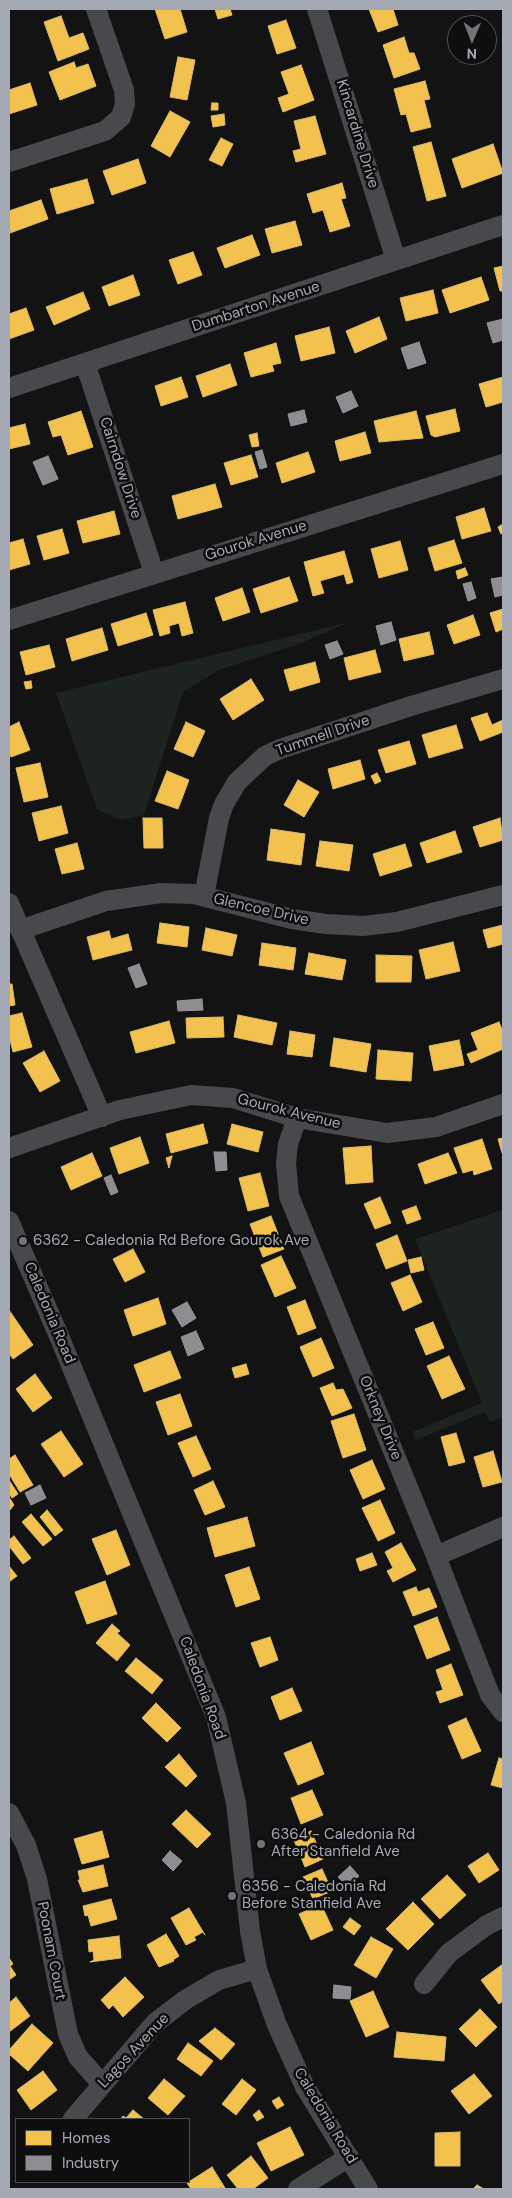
<!DOCTYPE html>
<style>
body{margin:0}
#map{position:relative;width:512px;height:2198px;overflow:hidden;background:#131313;font-family:"DM Sans",sans-serif}
canvas{display:block}
.frame{position:absolute;inset:0;border:10px solid #a5a9b4;pointer-events:none}
.legend{position:absolute;left:15px;top:2118px;width:175px;height:65px;box-sizing:border-box;background:#0e0e0f;border:1px solid #4a4c51;margin:0;padding:6px 9px;list-style:none;font-size:15px;color:#a5a9b4}
.legend li{display:flex;align-items:center;gap:10px;height:25px}
.legend b{width:25px;border:1px solid #4a4c51}
.north{position:absolute;left:447px;top:15px;width:50px;height:50px;box-sizing:border-box;background:#0e0e0f;border:1px solid #4a4c51;border-radius:50%;rotate:181deg;font-size:14px;font-weight:700;line-height:20px;text-align:center;color:#a5a9b4}
.north::after{content:'';display:block;margin:auto;width:18px;height:22px;background:#72747c;clip-path:polygon(50% 0,100% 100%,50% 72%,0 100%)}
</style>
<div id="map">
<canvas width="512" height="2198"></canvas>
<div class="frame"></div>
<ul class="legend">
<li><b style="height:14px;background:#f2c14e"></b>Homes</li>
<li><b style="height:14px;background:#8d8d92"></b>Industry</li>
</ul>
<div class="north">N</div>
</div>
<script>
const c = document.querySelector('canvas').getContext('2d');
c.lineJoin = 'round';
function fill(path, color) { c.fillStyle = color; c.fill(path, 'evenodd'); }
const shape = rows => new Path2D(rows.map(r => 'M' + r).join(''));
function trace(path, color, width, dash) { c.strokeStyle = color; c.lineWidth = width; c.lineCap = dash ? 'butt' : 'round'; c.setLineDash(dash || []); c.stroke(path); }
function drawText(font, color, halo, rows, align = 'center') {
  c.font = font + ' "DM Sans",sans-serif'; c.lineWidth = 5; c.setLineDash([]); c.textBaseline = 'middle'; c.strokeStyle = halo; c.fillStyle = color; for (const [text, x, y, turn = 0] of rows) {
    c.save(); c.translate(x, y); c.rotate((+turn || 0) * Math.PI / 180); c.textAlign = isNaN(turn) ? turn : align; if (halo) c.strokeText(text, 0, 0); c.fillText(text, 0, 0); c.restore();
  }
}
const green = shape([
 [349,622,299,644,219,670,183,692,144,815,120,820,97,809,56,693],
 [503,1210,503,1417,490,1422,485,1412,416,1440,412,1432,482,1403,415,1239]
]);
const homes = shape([
 [155,9,180,9,187,32,165,39,155,9],
 [215,9,230,9,232,15,218,19,215,9],
 [369,9,393,9,398,25,378,32,369,9],
 [61,16,69,38,83,33,89,49,58,61,44,22,61,16],
 [286,20,296,48,277,54,268,26,286,20],
 [404,37,409,53,414,53,420,69,394,78,383,45,404,37],
 [178,57,195,60,187,100,170,97,178,57],
 [74,62,76,68,88,64,96,86,60,100,49,72,74,62],
 [301,65,314,100,283,112,278,98,289,94,281,72,301,65],
 [425,81,430,99,424,100,431,127,411,132,406,114,401,115,394,89,425,81],
 [30,83,37,105,9,114,9,90,30,83],
 [212,103,218,103,218,110,211,110,212,103],
 [170,111,190,122,170,157,151,146,170,111],
 [224,114,225,125,213,127,211,116,224,114],
 [315,116,326,154,296,162,293,151,301,149,294,121,315,116],
 [221,138,233,144,222,166,209,160,221,138],
 [431,142,446,196,427,201,413,147,431,142],
 [493,144,503,173,462,188,452,159,493,144],
 [138,159,146,183,112,195,103,171,138,159],
 [87,179,94,203,57,214,50,189,87,179],
 [342,183,346,198,341,199,350,226,330,232,323,210,313,213,307,194,342,183],
 [41,200,48,219,10,233,9,211,41,200],
 [295,221,302,245,272,253,265,229,295,221],
 [252,235,260,255,225,268,217,248,252,235],
 [193,252,202,275,178,284,169,260,193,252],
 [503,266,503,291,500,291,494,268,503,266],
 [133,275,140,295,109,306,102,287,133,275],
 [481,277,489,300,450,313,442,290,481,277],
 [433,290,438,313,406,321,400,298,433,290],
 [83,292,90,309,54,325,46,307,83,292],
 [26,308,34,330,9,339,9,314,26,308],
 [379,317,387,339,355,353,346,331,379,317],
 [329,327,335,353,301,361,295,336,329,327],
 [276,343,281,363,272,365,274,371,251,377,244,353,276,343],
 [230,364,237,385,203,397,196,376,230,364],
 [181,377,188,397,161,406,155,386,181,377],
 [503,377,503,402,486,407,479,384,503,377],
 [455,409,460,431,435,437,431,435,426,416,455,409],
 [81,411,93,447,68,455,61,435,53,437,48,422,81,411],
 [416,411,423,438,379,442,374,421,416,411],
 [25,424,30,444,9,449,9,428,25,424],
 [365,432,371,453,340,461,335,441,365,432],
 [257,433,259,446,252,447,249,435,257,433],
 [308,452,315,472,282,483,276,463,308,452],
 [251,455,258,477,231,485,224,463,251,455],
 [215,484,222,507,178,519,172,496,215,484],
 [484,508,491,531,462,539,456,517,484,508],
 [114,511,120,534,83,543,77,521,114,511],
 [503,524,503,533,501,534,498,527,503,524],
 [62,529,69,553,44,560,37,536,62,529],
 [23,539,30,564,9,570,9,543,23,539],
 [454,540,462,563,435,571,428,548,454,540],
 [400,541,408,570,379,578,371,549,400,541],
 [344,551,353,582,347,584,344,574,320,581,324,593,313,596,304,562,344,551],
 [465,568,468,575,458,579,456,571,465,568],
 [289,577,298,601,261,613,253,589,289,577],
 [242,588,250,612,223,621,215,598,242,588],
 [185,602,193,633,182,636,179,623,169,626,170,633,160,636,153,610,185,602],
 [503,609,503,629,496,632,490,613,503,609],
 [146,613,153,635,118,646,111,624,146,613],
 [473,615,480,635,454,644,447,625,473,615],
 [102,628,108,650,72,661,66,639,102,628],
 [429,632,434,654,404,661,399,639,429,632],
 [49,645,55,667,26,675,20,652,49,645],
 [375,650,381,672,349,680,344,658,375,650],
 [315,662,320,682,290,691,284,670,315,662],
 [251,679,264,700,233,720,220,699,251,679],
 [31,681,32,688,26,689,24,682,31,681],
 [487,713,492,725,503,720,503,732,480,741,471,718,487,713],
 [19,722,30,750,11,757,9,751,9,727,19,722],
 [186,722,205,731,193,757,174,749,186,722],
 [456,725,463,748,429,758,422,735,456,725],
 [409,741,416,764,386,773,378,750,409,741],
 [360,760,365,779,333,789,328,769,360,760],
 [40,763,48,797,24,802,16,768,40,763],
 [167,771,189,780,178,809,155,801,167,771],
 [377,773,381,781,375,784,371,776,377,773],
 [298,780,319,792,304,817,284,805,298,780],
 [61,806,68,833,39,841,32,813,61,806],
 [143,818,162,818,163,848,144,848,143,818],
 [500,818,503,840,480,847,473,827,500,818],
 [271,829,305,834,301,865,267,860,271,829],
 [455,831,462,852,427,863,420,843,455,831],
 [320,841,353,845,349,871,316,866,320,841],
 [77,843,84,869,62,874,55,849,77,843],
 [405,844,412,866,380,876,373,854,405,844],
 [160,923,189,927,187,947,157,943,160,923],
 [503,925,503,944,488,948,483,930,503,925],
 [206,928,237,935,232,956,202,950,206,928],
 [109,931,111,939,128,934,132,950,93,960,87,937,109,931],
 [453,942,460,971,426,979,419,950,453,942],
 [262,943,296,948,293,970,259,965,262,943],
 [309,953,346,960,342,980,305,974,309,953],
 [376,955,412,956,411,982,376,982,376,955],
 [9,984,12,984,15,1005,9,1006,9,984],
 [22,1013,32,1047,13,1052,9,1036,9,1016,22,1013],
 [238,1015,277,1023,272,1045,234,1037,238,1015],
 [223,1017,224,1037,187,1038,186,1018,223,1017],
 [169,1021,175,1043,136,1053,130,1032,169,1021],
 [499,1022,503,1032,503,1049,471,1063,467,1054,478,1050,471,1033,499,1022],
 [290,1031,315,1035,312,1057,287,1054,290,1031],
 [334,1038,371,1044,366,1072,330,1066,334,1038],
 [459,1040,464,1065,434,1071,429,1046,459,1040],
 [378,1050,413,1053,411,1081,376,1079,378,1050],
 [44,1051,60,1081,40,1092,23,1063,44,1051],
 [203,1124,208,1143,171,1153,166,1134,203,1124],
 [232,1124,263,1132,258,1152,227,1144,232,1124],
 [140,1137,149,1163,119,1174,110,1148,140,1137],
 [503,1138,503,1156,498,1139,503,1138],
 [482,1139,492,1169,474,1175,473,1170,463,1173,454,1148,482,1139],
 [371,1146,373,1182,346,1184,343,1148,371,1146],
 [92,1153,102,1176,71,1190,61,1167,92,1153],
 [448,1153,457,1173,425,1184,418,1164,448,1153],
 [172,1156,169,1168,166,1158,172,1156],
 [260,1173,269,1206,248,1211,239,1178,260,1173],
 [380,1197,391,1223,375,1229,364,1204,380,1197],
 [416,1206,421,1219,407,1224,402,1211,416,1206],
 [271,1216,284,1249,263,1257,250,1224,271,1216],
 [397,1235,407,1261,386,1269,376,1244,397,1235],
 [133,1249,145,1272,125,1282,113,1259,133,1249],
 [281,1256,296,1288,275,1297,261,1265,281,1256],
 [421,1257,424,1270,411,1273,408,1260,421,1257],
 [410,1275,422,1302,403,1311,391,1283,410,1275],
 [158,1298,166,1324,133,1336,124,1310,158,1298],
 [305,1300,316,1328,298,1335,287,1307,305,1300],
 [9,1310,33,1345,13,1359,9,1353,9,1310],
 [433,1322,444,1348,426,1355,415,1329,433,1322],
 [321,1338,334,1368,313,1377,300,1347,321,1338],
 [170,1351,181,1378,144,1392,134,1365,170,1351],
 [449,1356,465,1389,442,1399,427,1366,449,1356],
 [246,1364,249,1374,235,1378,232,1368,246,1364],
 [35,1374,52,1398,33,1412,16,1389,35,1374],
 [333,1383,336,1390,343,1389,352,1408,332,1416,320,1388,333,1383],
 [180,1394,192,1426,168,1435,156,1402,180,1394],
 [354,1414,366,1450,343,1458,331,1421,354,1414],
 [61,1431,83,1464,64,1477,41,1444,61,1431],
 [456,1433,465,1462,449,1466,441,1437,456,1433],
 [196,1436,211,1469,193,1477,178,1443,196,1436],
 [493,1451,502,1482,483,1487,474,1457,493,1451],
 [15,1455,33,1485,20,1492,9,1474,9,1459,15,1455],
 [372,1460,385,1489,363,1499,350,1470,372,1460],
 [9,1480,18,1494,12,1498,9,1493,9,1480],
 [213,1481,225,1507,205,1515,194,1490,213,1481],
 [9,1497,14,1505,9,1511,9,1497],
 [380,1500,395,1533,378,1541,362,1508,380,1500],
 [47,1510,63,1530,55,1536,40,1517,47,1510],
 [31,1514,52,1539,43,1546,22,1522,31,1514],
 [247,1517,255,1546,215,1557,207,1528,247,1517],
 [116,1530,130,1565,107,1575,92,1539,116,1530],
 [14,1536,31,1558,23,1564,9,1546,9,1540,14,1536],
 [401,1543,416,1570,393,1582,387,1571,393,1568,385,1552,401,1543],
 [372,1553,377,1565,360,1571,356,1559,372,1553],
 [9,1566,17,1576,9,1582,9,1566],
 [249,1567,260,1599,236,1607,225,1575,249,1567],
 [105,1581,117,1614,87,1624,75,1592,105,1581],
 [416,1587,418,1592,429,1588,437,1607,413,1616,403,1592,416,1587],
 [437,1617,450,1650,427,1659,414,1626,437,1617],
 [112,1624,120,1631,117,1633,130,1645,117,1661,96,1643,112,1624],
 [270,1637,278,1660,260,1667,251,1643,270,1637],
 [136,1658,163,1680,152,1694,125,1671,136,1658],
 [451,1664,463,1695,440,1703,436,1692,443,1690,436,1670,451,1664],
 [292,1688,302,1711,280,1720,271,1697,292,1688],
 [156,1703,181,1728,167,1742,142,1718,156,1703],
 [466,1718,481,1751,462,1759,448,1726,466,1718],
 [311,1742,324,1774,298,1785,284,1753,311,1742],
 [179,1754,197,1776,186,1787,165,1767,179,1754],
 [499,1758,503,1759,503,1788,491,1785,499,1758],
 [312,1790,323,1815,301,1824,291,1798,312,1790],
 [186,1810,211,1834,197,1848,172,1824,186,1810],
 [102,1831,109,1857,82,1864,74,1839,102,1831],
 [311,1831,323,1859,305,1867,293,1838,311,1831],
 [488,1853,499,1870,479,1883,468,1866,488,1853],
 [103,1865,108,1886,83,1892,78,1880,80,1880,78,1871,103,1865],
 [322,1869,332,1891,313,1899,303,1877,322,1869],
 [447,1875,466,1895,440,1919,421,1899,447,1875],
 [111,1899,117,1919,91,1926,88,1915,85,1916,83,1906,111,1899],
 [413,1902,434,1924,408,1950,386,1929,413,1902],
 [321,1904,333,1930,311,1940,299,1914,321,1904],
 [189,1908,205,1935,203,1932,194,1937,196,1940,186,1945,171,1918,189,1908],
 [350,1918,361,1926,354,1935,343,1927,350,1918],
 [166,1934,179,1956,173,1960,174,1961,159,1967,147,1945,166,1934],
 [119,1936,121,1958,90,1962,94,1960,93,1951,89,1952,88,1940,119,1936],
 [371,1937,393,1949,376,1978,354,1965,371,1937],
 [9,1958,13,1964,10,1966,16,1975,9,1980,9,1958],
 [503,1964,503,2001,499,2004,481,1980,503,1964],
 [125,1977,144,1997,123,2017,113,2005,109,2009,101,2000,125,1977],
 [373,1991,389,2027,366,2037,350,2001,373,1991],
 [16,1997,30,2016,9,2032,9,2003,16,1997],
 [480,2009,497,2027,476,2047,459,2029,480,2009],
 [32,2024,53,2043,28,2071,9,2054,9,2050,32,2024],
 [215,2028,235,2044,221,2060,199,2041,215,2028],
 [397,2032,446,2037,444,2061,394,2057,397,2032],
 [188,2043,213,2061,201,2076,177,2059,188,2043],
 [43,2071,57,2090,31,2110,17,2090,43,2071],
 [474,2074,492,2096,469,2114,451,2091,474,2074],
 [164,2079,185,2096,168,2115,148,2098,164,2079],
 [242,2079,256,2090,236,2115,222,2104,242,2079],
 [279,2097,284,2105,277,2109,272,2101,279,2097],
 [133,2110,144,2119,121,2119,123,2116,126,2118,133,2110],
 [259,2110,264,2117,257,2121,253,2115,259,2110],
 [290,2127,304,2155,271,2171,257,2143,290,2127],
 [460,2132,460,2166,435,2166,435,2133,460,2132],
 [251,2156,268,2178,253,2189,238,2189,227,2175,251,2156],
 [212,2167,225,2188,191,2189,187,2183,212,2167],
 [477,2185,484,2189,473,2189,477,2185]
]);
const industry = shape([
 [503,319,503,340,493,343,487,323,503,319],
 [419,342,426,363,408,369,401,348,419,342],
 [351,391,358,406,343,413,336,397,351,391],
 [304,410,307,422,291,426,288,414,304,410],
 [262,450,267,467,260,469,255,452,262,450],
 [48,456,58,479,43,485,33,462,48,456],
 [503,577,503,595,495,597,491,579,503,577],
 [471,582,476,598,468,601,463,584,471,582],
 [391,622,396,640,381,645,376,626,391,622],
 [337,641,343,654,330,659,325,645,337,641],
 [139,964,147,984,136,988,128,968,139,964],
 [202,999,203,1010,178,1011,177,1001,202,999],
 [214,1152,226,1152,227,1170,216,1171,214,1152],
 [111,1175,118,1192,111,1195,104,1178,111,1175],
 [187,1302,196,1318,182,1327,172,1310,187,1302],
 [196,1331,204,1349,188,1356,181,1337,196,1331],
 [40,1485,46,1498,31,1505,25,1493,40,1485],
 [170,1851,182,1861,173,1871,162,1860,170,1851],
 [350,1866,359,1876,347,1887,338,1877,350,1866],
 [334,1985,351,1987,350,1999,333,1998,334,1985]
]);
const minor = shape([
 [317,9,396,260],
 [9,162,105,131,121,117,125,104,124,90,96,9],
 [85,363,154,573],
 [9,388,503,225],
 [9,620,503,464],
 [204,896,219,818,224,804,237,782,265,756,280,749,411,706,503,679],
 [9,903,102,1117],
 [20,930,106,901,161,893,194,894,292,919,326,924,363,926,397,922,503,895],
 [297,1118,288,1144,286,1163,289,1196,436,1556,490,1695,503,1712],
 [9,1148,120,1110,191,1095,233,1098,297,1118,387,1133,436,1127,503,1104],
 [9,1221,59,1336,216,1717,236,1803,250,1931,257,1969,277,2025,305,2087,368,2189],
 [436,1556,503,1527],
 [9,1813,26,1845,37,1879,68,2034,78,2057,102,2084],
 [424,1984,449,1953,487,1925,503,1917],
 [73,2119,155,2023,185,2000,219,1980,257,1969],
 [298,2189,349,2157]
]);
const markers = [
 [23,1241,5,"#72747c"],
 [261,1844,5,"#72747c"],
 [232,1896,5,"#72747c"]
];
const streetNames = [
 ["Kincardine Drive",357,134,73],
 ["Dumbarton Avenue",256,307,-18],
 ["Cairndow Drive",120,468,72],
 ["Gourok Avenue",256,541,-17],
 ["Tummell Drive",323,736,-19],
 ["Glencoe Drive",261,910,13],
 ["Gourok Avenue",289,1112,14],
 ["Caledonia Road",49,1313,67],
 ["Orkney Drive",380,1418,68],
 ["Caledonia Road",202,1688,70],
 ["Poonam Court",51,1951,79],
 ["Lagos Avenue",134,2051,-47],
 ["Caledonia Road",325,2116,59]
];
const poiNames = [
 ["6362 - Caledonia Rd Before Gourok Ave",33,1241],
 ["6364 - Caledonia Rd",271,1835],
 ["After Stanfield Ave",271,1852],
 ["6356 - Caledonia Rd",242,1887],
 ["Before Stanfield Ave",242,1904]
];
fill(green, '#1d231e');
fill(homes, '#f2c14e');
trace(homes, '#dbba6d', 1);
fill(industry, '#8d8d92');
trace(industry, '#94959c', 1);
trace(minor, '#48494c', 20);
for (const [x, y, r, color] of markers) { const dot = new Path2D(); dot.arc(x, y, r, 0, 2 * Math.PI); c.fillStyle = color; c.fill(dot); trace(dot, '#0e0e0f', 2); }
drawText('15px', '#a5a9b4', '#0e0e0f', streetNames);
drawText('15px', '#a5a9b4', '#0e0e0f', poiNames, 'left');
</script>
